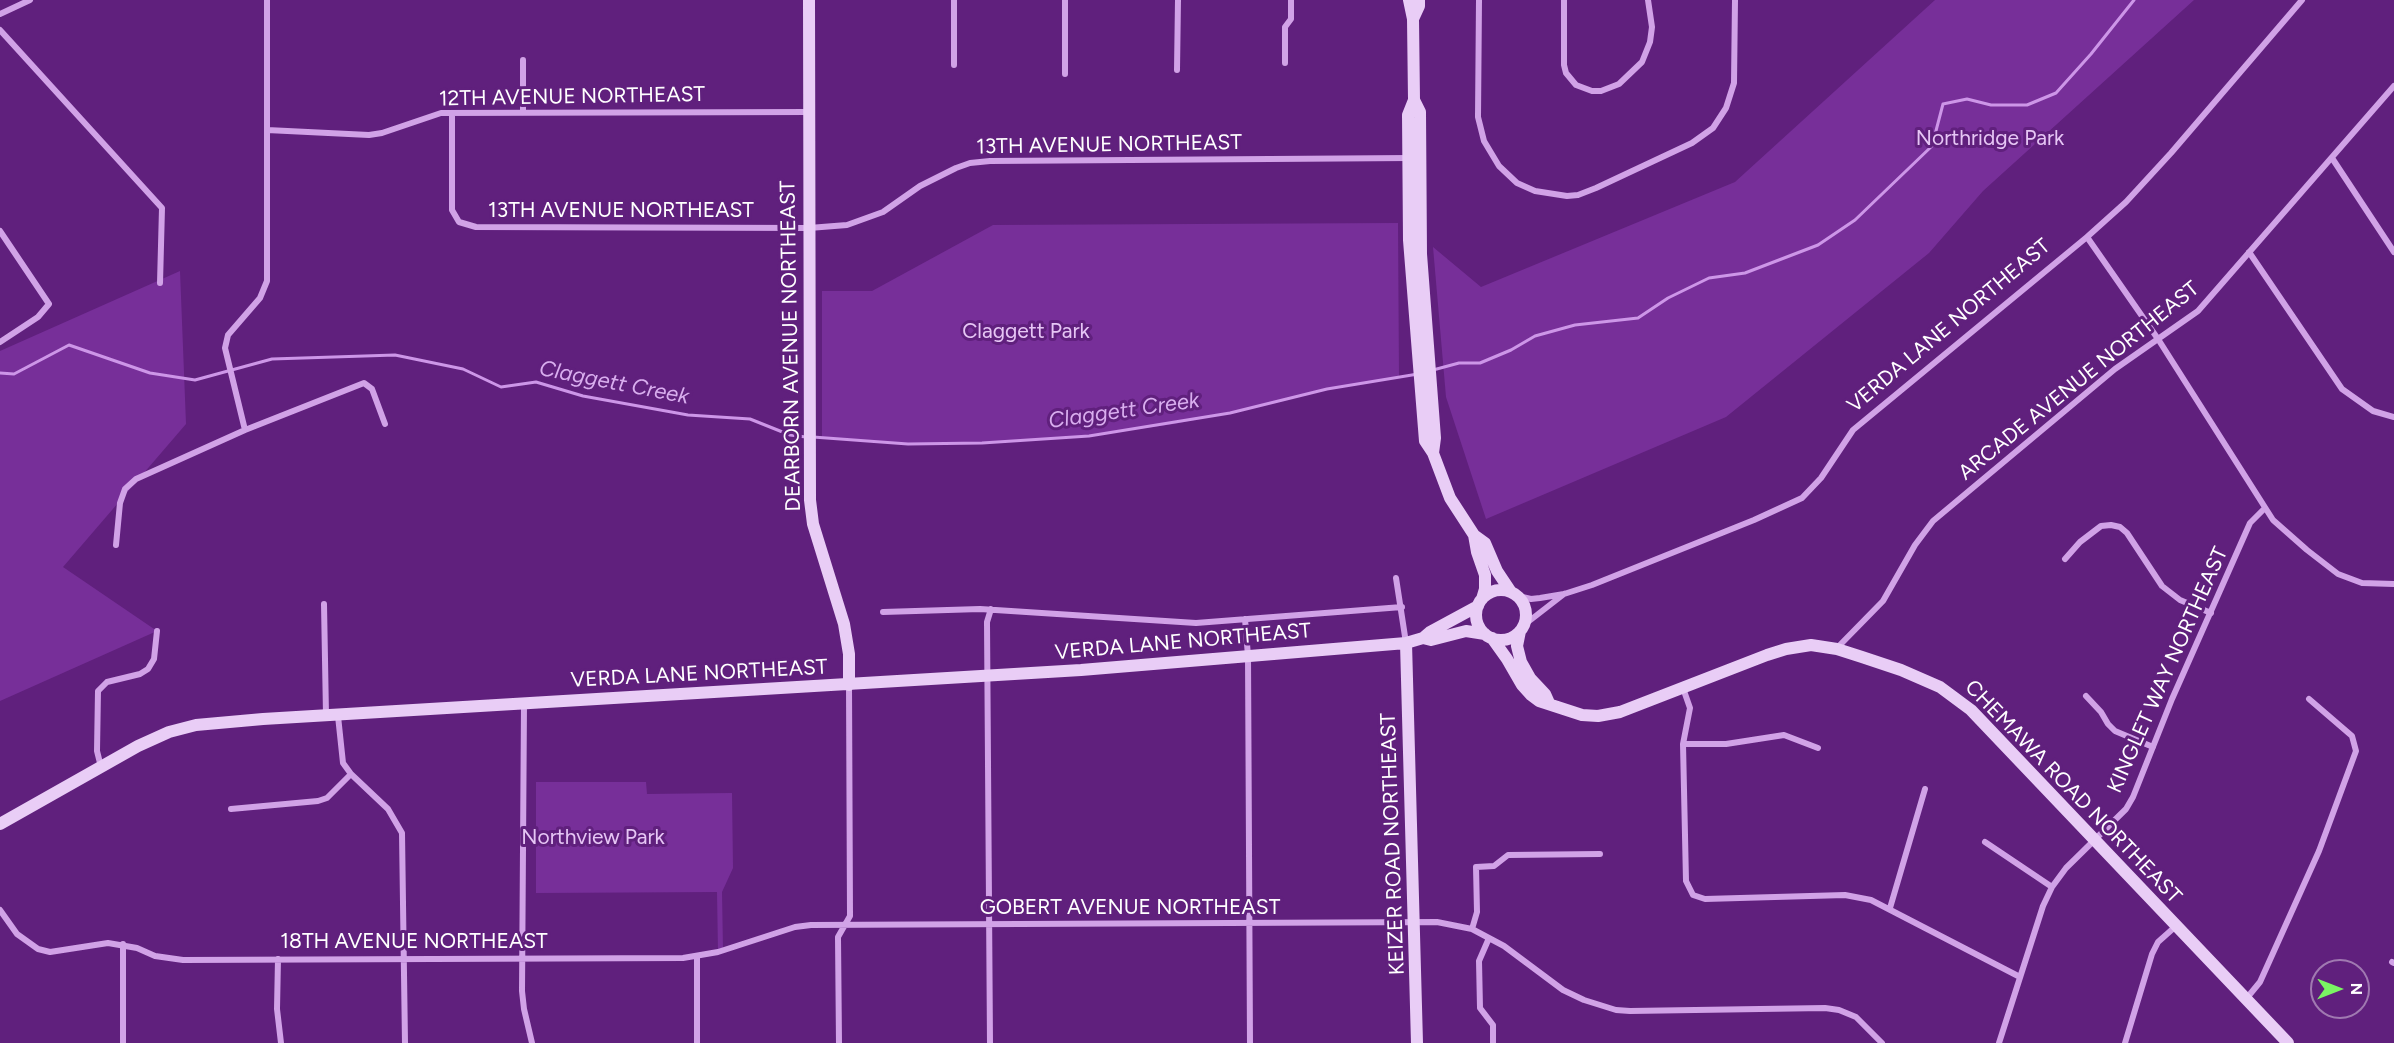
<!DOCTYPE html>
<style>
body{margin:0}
#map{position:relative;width:2394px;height:1043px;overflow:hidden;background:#60207d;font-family:Figtree,sans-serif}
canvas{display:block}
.north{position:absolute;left:2310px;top:959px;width:60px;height:60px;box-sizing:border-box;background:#60207d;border:2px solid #a079b1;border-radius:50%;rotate:90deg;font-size:16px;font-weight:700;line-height:24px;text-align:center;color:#fff}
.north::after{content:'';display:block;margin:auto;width:21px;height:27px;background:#7af463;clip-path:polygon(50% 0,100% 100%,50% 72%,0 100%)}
</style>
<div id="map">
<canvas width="2394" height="1043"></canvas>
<div class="north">N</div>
</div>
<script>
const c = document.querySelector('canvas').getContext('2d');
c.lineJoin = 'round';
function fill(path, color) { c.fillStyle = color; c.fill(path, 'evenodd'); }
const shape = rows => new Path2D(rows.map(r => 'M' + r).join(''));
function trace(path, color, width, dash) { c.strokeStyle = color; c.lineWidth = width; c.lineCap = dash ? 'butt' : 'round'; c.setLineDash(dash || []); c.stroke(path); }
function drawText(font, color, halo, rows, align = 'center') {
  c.font = font + ' Figtree,sans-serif'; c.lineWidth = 6; c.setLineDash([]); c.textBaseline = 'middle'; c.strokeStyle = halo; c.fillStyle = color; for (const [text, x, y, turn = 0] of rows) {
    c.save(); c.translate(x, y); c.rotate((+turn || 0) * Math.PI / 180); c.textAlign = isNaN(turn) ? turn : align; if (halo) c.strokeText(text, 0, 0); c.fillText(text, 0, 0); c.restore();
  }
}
const green = shape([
 [1935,0,2194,0,1983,191,1929,253,1726,417,1486,519,1446,397,1433,247,1481,287,1735,182],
 [1398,223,1399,378,1327,389,1230,413,1174,424,1089,436,982,443,908,444,822,438,822,291,872,291,993,225],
 [180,271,186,424,63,567,157,631,0,701,0,351],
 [536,782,646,782,647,794,732,793,733,868,722,892,723,950,718,952,717,892,536,893]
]);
const stream = shape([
 [1433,370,1459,363,1480,363,1511,350,1535,336,1575,325,1638,318,1668,298,1709,278,1745,273,1818,245,1855,220,1932,146,1943,104,1967,99,1991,105,2027,105,2056,93,2091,54,2134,0],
 [0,373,14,374,69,345,150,373,195,380,272,359,395,355,463,369,501,387,536,382,583,396,688,415,750,419,790,435,806,437],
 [813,437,908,444,982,443,1089,436,1230,413,1327,389,1418,374]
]);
const street = shape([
 [954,0,954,65],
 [1479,0,1478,117,1484,141,1499,166,1517,183,1535,191,1567,196,1578,195,1596,188,1692,143,1713,128,1726,108,1734,83,1735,0],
 [1564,0,1564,65,1566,73,1576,85,1592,91,1601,91,1619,84,1642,62,1650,42,1652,27,1648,0],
 [0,14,30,0],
 [0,30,162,208,160,283],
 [523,60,523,113],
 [1285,63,1285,27,1291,19,1291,0],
 [1177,70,1178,0],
 [1065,74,1065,0],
 [452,113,452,210,459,222,476,227,809,228,847,225,883,212,920,186,956,168,970,163,990,161,1410,158],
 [267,130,369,135,382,133,441,113,809,112],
 [2332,158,2394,252],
 [0,231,49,304,38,317,0,342],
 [2087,237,2158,339,2273,520,2307,550,2338,574,2362,583,2394,584],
 [2249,252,2342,389,2373,411,2394,417],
 [245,430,225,348,228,335,260,298,267,281,267,0],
 [116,545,120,503,125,489,136,479,245,430,364,383,372,389,385,424],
 [2065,559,2080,542,2101,526,2111,525,2120,527,2127,533,2162,586,2180,600,2211,613],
 [1396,578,1406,643],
 [1518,596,1531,599,1540,598,1564,594,1592,585,1754,520,1802,498,1821,478,1853,430,2087,237,2126,202,2171,153,2302,0],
 [324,604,326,715],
 [883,612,980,609,1196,623,1402,607],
 [1245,619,1248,656,1250,1043],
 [1524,625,1564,594],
 [1837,648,1883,601,1915,545,1933,521,2115,369,2198,311,2394,86],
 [1683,688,1690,708,1683,744,1686,881,1693,895,1705,899,1845,895,1871,900,2020,977],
 [2086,696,2101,712,2108,724,2115,731,2153,747],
 [524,704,522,991,524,1009,532,1043],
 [338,716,343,763,351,774,388,809,402,833,405,1043],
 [1683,744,1726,744,1784,735,1818,748],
 [101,767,97,751,98,691,107,682,140,674,148,669,154,659,157,631],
 [231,809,318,801,327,798,351,774],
 [1985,842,2052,887],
 [1890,908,1925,789],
 [0,910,17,934,38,949,50,952,108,943,137,948,155,956,183,960,683,958,718,952,795,927,811,925,1437,922,1472,929,1504,946,1563,990,1584,1000,1616,1010,1630,1011,1825,1008,1839,1010,1856,1017,1882,1043],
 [1472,929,1477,912,1476,867,1494,866,1508,855,1600,854],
 [1489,938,1479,961,1480,1008,1493,1025,1493,1043],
 [123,944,123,1043],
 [697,957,697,1043],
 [278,959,277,1009,281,1043],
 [2392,962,2394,963],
 [2246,999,2260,982,2319,851,2356,751,2352,736,2309,699],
 [839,1043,838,937,850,916,849,685],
 [990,1043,987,622,991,609],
 [1999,1043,2043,906,2052,887,2066,868,2126,809,2133,797,2172,699,2250,523,2265,508],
 [2125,1043,2152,954,2158,942,2176,926]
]);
const secondary = shape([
 [809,0,810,500,813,524,844,624,849,654,849,685],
 [1409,0,1413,19,1414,100,1408,115,1409,240,1425,441,1433,453,1450,498,1474,535,1485,543,1497,571,1511,592],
 [1413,19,1419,6,1419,0],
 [1414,100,1420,112,1421,254,1435,438,1433,453],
 [1474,535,1477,552,1485,575,1485,589,1482,599],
 '1476 615a25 25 0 1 1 50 0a25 25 0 1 1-50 0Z',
 [1520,631,1517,646,1521,662,1530,678,1545,694,1549,703],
 [1423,638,1430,632,1478,606],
 [1492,638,1507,659,1522,685,1531,695,1539,701,1582,715,1598,716,1620,712,1767,655,1786,649,1811,645,1837,649,1862,657,1901,670,1940,687,1971,710,2288,1043],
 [1406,643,1417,1043],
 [0,824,138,746,169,732,196,725,263,719,1081,670,1406,643,1423,638,1431,640,1466,631,1485,634]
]);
const streetNames = [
 ["12TH AVENUE NORTHEAST",572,97,-1],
 ["13TH AVENUE NORTHEAST",1109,145,-1],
 ["13TH AVENUE NORTHEAST",621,211],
 ["VERDA LANE NORTHEAST",1949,326,-40],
 ["DEARBORN AVENUE NORTHEAST",791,346,-91],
 ["ARCADE AVENUE NORTHEAST",2079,381,-39],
 ["VERDA LANE NORTHEAST",1183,642,-5],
 ["KINGLET WAY NORTHEAST",2168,670,-66],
 ["VERDA LANE NORTHEAST",699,674,-3],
 ["CHEMAWA ROAD NORTHEAST",2073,792,46],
 ["KEIZER ROAD NORTHEAST",1393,844,-92],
 ["GOBERT AVENUE NORTHEAST",1130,908],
 ["18TH AVENUE NORTHEAST",414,942]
];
const parkNames = [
 ["Northridge Park",1990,139],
 ["Claggett Park",1026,332],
 ["Northview Park",593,838]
];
const waterNames = [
 ["Claggett Creek",614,383,11],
 ["Claggett Creek",1124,411,-8]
];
fill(green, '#772f99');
trace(stream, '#cd96e8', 3);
trace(street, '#d1a2e7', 6);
trace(secondary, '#e9cdf6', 12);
drawText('21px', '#fff', '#60207d', streetNames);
drawText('21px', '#e6c6f5', '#60207d', parkNames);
drawText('italic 22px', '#d9aeef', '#60207d', waterNames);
</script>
